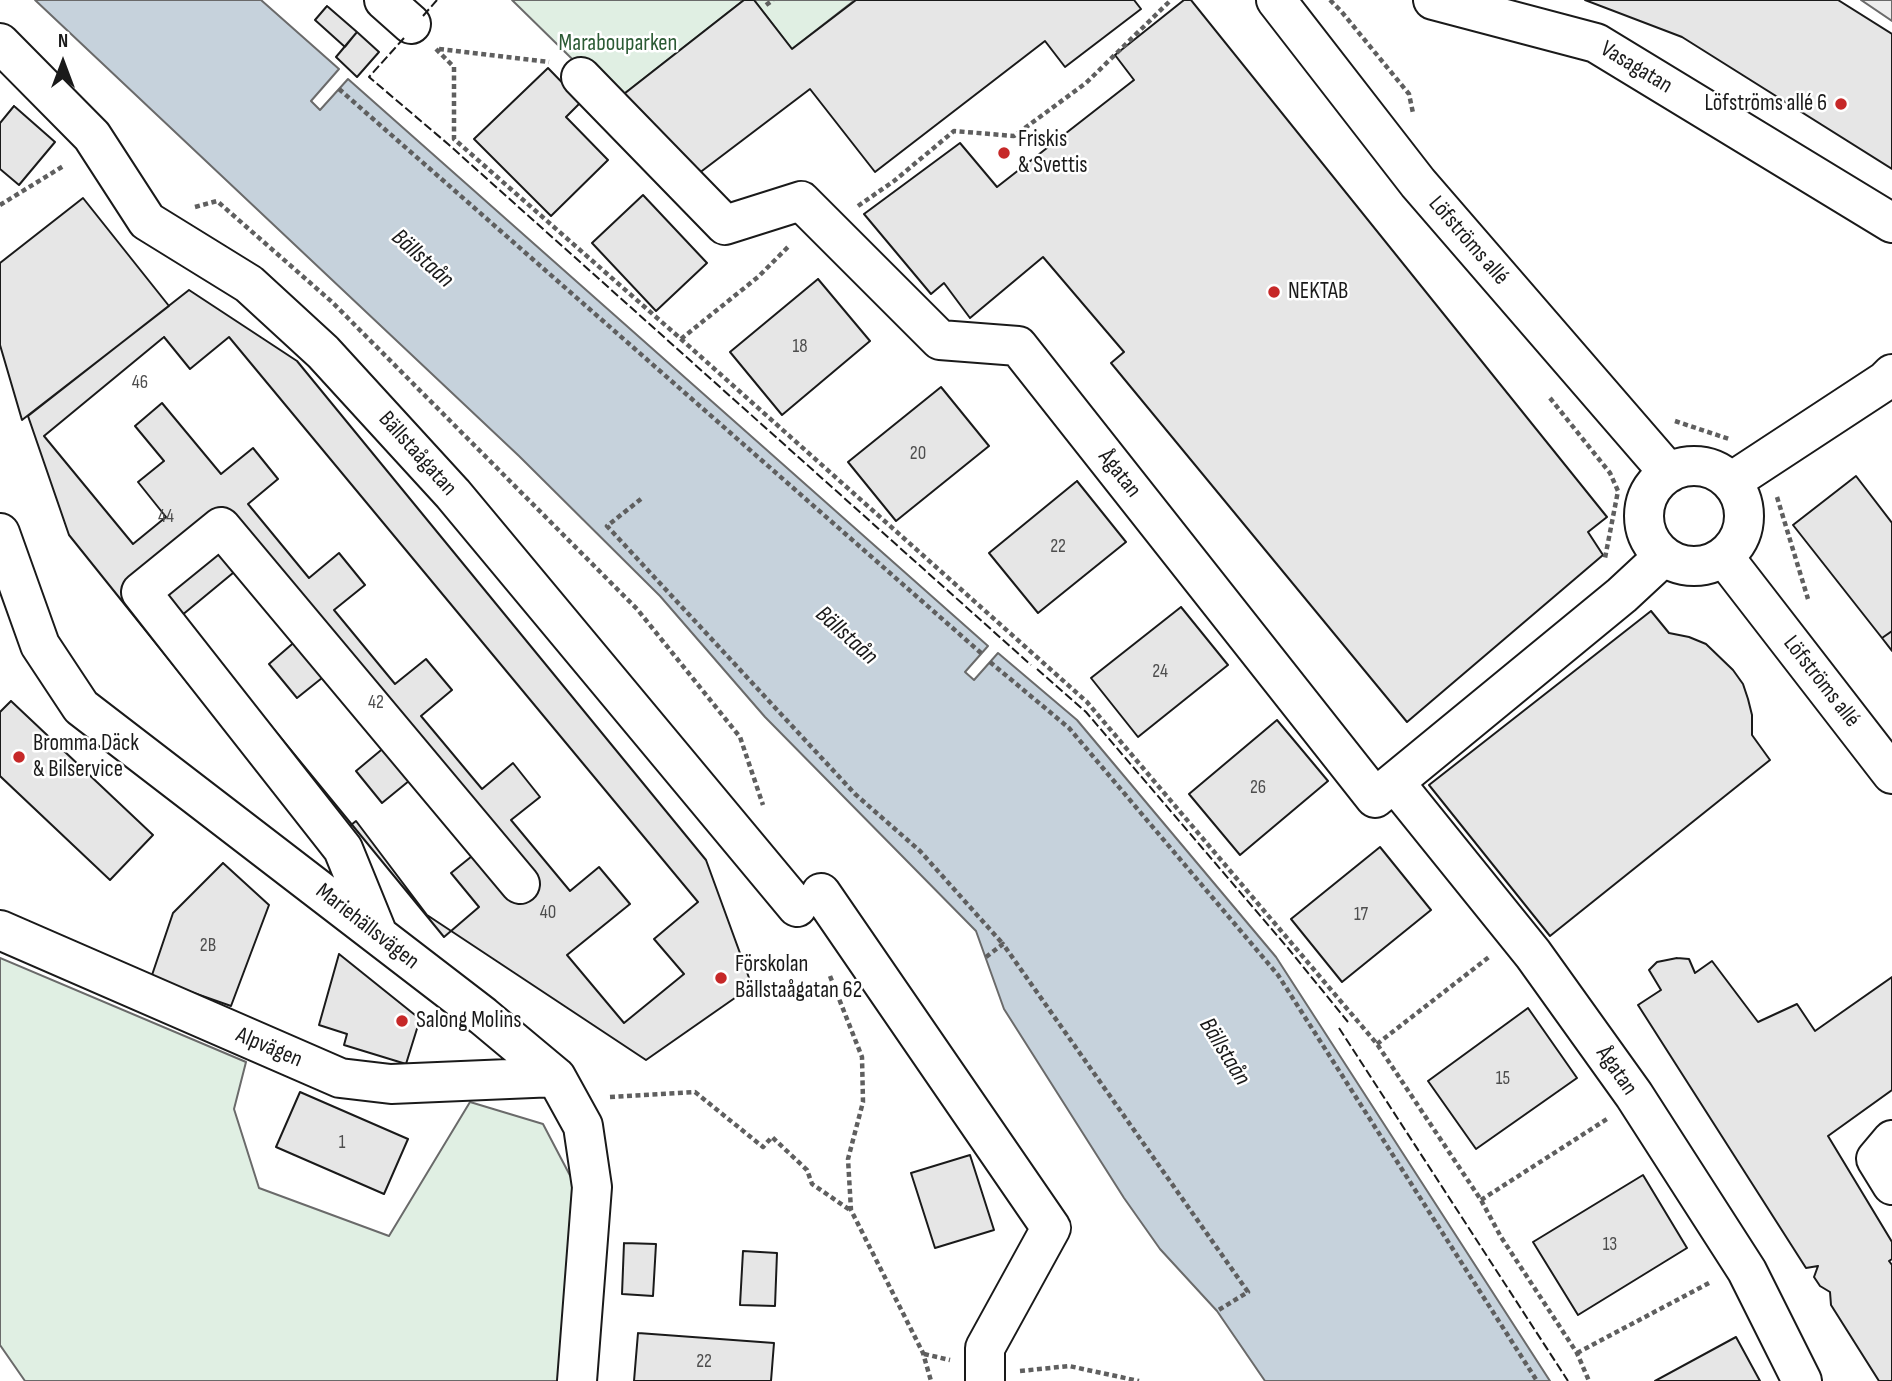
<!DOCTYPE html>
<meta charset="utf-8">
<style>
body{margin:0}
#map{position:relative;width:1892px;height:1381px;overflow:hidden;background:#fff;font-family:"Sofia Sans Condensed",sans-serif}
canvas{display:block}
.north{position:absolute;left:28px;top:28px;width:70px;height:70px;-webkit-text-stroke:5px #fff;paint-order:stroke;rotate:0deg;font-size:19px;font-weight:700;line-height:28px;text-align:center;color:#1a1a1a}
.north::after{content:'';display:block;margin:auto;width:24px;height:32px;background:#1a1a1a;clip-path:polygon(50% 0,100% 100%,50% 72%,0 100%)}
</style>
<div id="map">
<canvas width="1892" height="1381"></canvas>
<div class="north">N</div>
</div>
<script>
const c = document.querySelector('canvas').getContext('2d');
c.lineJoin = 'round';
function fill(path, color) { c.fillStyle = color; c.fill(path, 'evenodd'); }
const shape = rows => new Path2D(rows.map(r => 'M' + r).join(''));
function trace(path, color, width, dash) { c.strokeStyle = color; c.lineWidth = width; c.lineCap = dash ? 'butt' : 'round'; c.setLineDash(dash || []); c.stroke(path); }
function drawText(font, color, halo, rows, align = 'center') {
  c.font = font + ' "Sofia Sans Condensed",sans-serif'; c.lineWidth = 5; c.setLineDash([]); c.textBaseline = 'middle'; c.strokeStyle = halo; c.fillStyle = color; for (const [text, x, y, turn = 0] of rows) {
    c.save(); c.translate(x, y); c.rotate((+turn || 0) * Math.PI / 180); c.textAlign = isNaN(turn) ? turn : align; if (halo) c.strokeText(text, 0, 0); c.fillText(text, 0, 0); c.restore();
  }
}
const green = shape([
 [512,0,744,0,615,101,512,0],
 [754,0,855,0,792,49,754,0],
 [0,958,246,1062,234,1109,259,1188,389,1236,470,1102,543,1124,575,1185,561,1381,25,1381,0,1345,0,958]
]);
const parking = shape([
 [1861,0,1892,0,1892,21,1861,0]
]);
const water = shape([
 [35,0,261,0,339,69,311,101,320,110,348,79,988,646,965,672,974,680,998,653,1077,720,1276,957,1550,1381,1265,1381,1217,1311,1160,1249,1124,1198,1004,1009,976,931,765,717,660,596,519,456,35,0]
]);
const building = shape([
 [744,0,754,0,792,49,856,0,1134,0,1141,9,1065,67,1045,41,875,172,810,89,690,180,615,101,744,0],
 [1184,0,1191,0,1607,517,1588,532,1603,555,1407,722,1111,363,1124,352,1043,257,970,318,944,283,931,294,864,214,960,143,997,187,1134,80,1115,55,1184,0],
 [1585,0,1838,0,1892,34,1892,169,1682,37,1585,0],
 [327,6,357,32,345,47,315,20,327,6],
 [357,32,379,52,357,77,336,57,357,32],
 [548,68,581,102,566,117,608,160,551,216,474,139,548,68],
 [14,106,55,142,19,185,0,169,0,123,14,106],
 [643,195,707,263,656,311,592,243,643,195],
 [83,198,169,306,22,420,0,345,0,263,83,198],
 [818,279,870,341,782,415,730,352,818,279],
 [189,290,297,361,706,860,752,986,646,1060,427,915,356,821,321,849,69,535,28,416,189,290],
 [164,337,190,369,229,337,698,902,654,939,684,974,624,1023,567,955,630,904,599,867,570,891,511,820,540,797,513,763,482,789,421,716,452,690,426,659,395,684,334,610,365,585,339,553,309,578,248,504,278,479,253,448,221,474,162,403,135,426,164,461,138,482,166,517,133,544,44,436,164,337],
 [941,387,989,446,896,521,848,462,941,387],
 [1856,476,1892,523,1892,631,1882,638,1793,525,1856,476],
 [1077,481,1126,542,1038,613,989,553,1077,481],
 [239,568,298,639,269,664,297,698,327,674,386,746,356,771,382,803,415,776,477,852,451,873,479,907,444,937,181,616,239,568],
 [1181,607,1228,665,1138,737,1091,678,1181,607],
 [1651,611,1669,633,1689,637,1706,644,1733,670,1743,684,1748,699,1752,715,1752,735,1770,760,1550,936,1429,785,1651,611],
 [1892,631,1892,651,1882,638,1892,631],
 [11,701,153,835,110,880,0,776,0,712,11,701],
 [1277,720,1328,781,1240,855,1189,794,1277,720],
 [1380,847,1431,910,1342,982,1291,919,1380,847],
 [223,863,269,905,231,1006,151,978,173,913,223,863],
 [339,954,420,1019,406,1064,344,1045,347,1034,319,1025,339,954],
 [1677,958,1689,959,1695,973,1712,961,1758,1022,1797,1004,1815,1031,1892,977,1892,1090,1828,1136,1892,1242,1892,1259,1889,1261,1892,1265,1892,1381,1879,1381,1831,1305,1830,1292,1820,1286,1814,1277,1818,1266,1806,1268,1638,1005,1661,990,1649,970,1657,962,1677,958],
 [1528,1008,1577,1078,1476,1149,1428,1081,1528,1008],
 [300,1092,408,1139,384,1194,276,1147,300,1092],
 [970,1155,994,1230,935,1248,911,1173,970,1155],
 [1643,1175,1687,1248,1578,1315,1533,1242,1643,1175],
 [624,1243,656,1244,653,1296,622,1294,624,1243],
 [743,1251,777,1253,775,1306,740,1305,743,1251],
 [638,1333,774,1343,771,1381,634,1381,638,1333],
 [1736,1337,1760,1381,1655,1381,1736,1337]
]);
const path = shape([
 [1330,0,1341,11,1409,94,1413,113],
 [766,5,773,0],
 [436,49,454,67,454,139,681,339,1087,702,1377,1044,1481,1200,1501,1237,1577,1353,1589,1381],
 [439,49,549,62],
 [339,89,981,653],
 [0,205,65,165],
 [858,206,894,181,954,131,1014,136,1086,83,1171,0],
 [195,207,217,201,332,302,637,609,740,737,763,805],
 [681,339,758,277,790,245],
 [1550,398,1610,473,1618,491,1605,558],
 [1675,421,1729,439],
 [1777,497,1808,599],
 [641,499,607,526,855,794,920,851,1003,944],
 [990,662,1069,728,1278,975,1537,1381],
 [986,957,1003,944,1248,1292,1217,1311],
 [830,976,862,1057,863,1102,848,1159,851,1210,923,1353,931,1381],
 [1377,1044,1489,957],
 [610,1097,695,1092,763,1147,772,1137,807,1170,812,1184,850,1210],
 [1481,1200,1607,1119],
 [1577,1353,1709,1283],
 [924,1354,950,1360],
 [1020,1371,1069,1366,1139,1381]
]);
const minor = shape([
 [384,0,411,24],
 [1276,0,1418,183,1669,473],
 [1433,0,1596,43,1892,223],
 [0,43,92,136,147,221,249,284,323,352,453,494,797,907],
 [581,77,725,225,801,201,940,340,1018,346,1375,798,1622,595,1664,556],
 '1644 516a50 50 0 1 1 100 0a50 50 0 1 1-100 0Z',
 [1731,482,1885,381,1892,374],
 [0,533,40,645,81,707,483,1016,556,1077,583,1126,592,1187,577,1381],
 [1724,557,1892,774],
 [1395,783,1533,954,1634,1095,1747,1271,1802,1381],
 [821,893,1051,1228,985,1348,985,1381],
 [0,930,340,1078,391,1084,556,1077],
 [378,935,343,849,141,592,221,527,520,884],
 [1892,1140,1876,1159,1892,1185]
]);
const fence = shape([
 [423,16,437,0],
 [404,38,369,77,448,144,1031,665],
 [1037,669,1086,712,1287,947,1348,1022],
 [1339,1028,1568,1381]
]);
const markers = [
 [1841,104,7,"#c62828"],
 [1004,153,7,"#c62828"],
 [1274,292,7,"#c62828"],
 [19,757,7,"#c62828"],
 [721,978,7,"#c62828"],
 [402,1021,7,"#c62828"]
];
const numberNames = [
 ["18",800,347],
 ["46",140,383],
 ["20",918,454],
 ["44",166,517],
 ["22",1058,547],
 ["24",1160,672],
 ["42",376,703],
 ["26",1258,788],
 ["40",548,913],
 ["17",1361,915],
 ["2B",208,946],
 ["15",1503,1079],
 ["1",342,1143],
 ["13",1610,1245],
 ["22",704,1362]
];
const parkNames = [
 ["Marabouparken",618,44]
];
const streetNames = [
 ["Vasagatan",1636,68,31],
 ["Löfströms allé",1468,241,49],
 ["Bällstaågatan",417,454,48],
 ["Ågatan",1119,474,52],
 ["Löfströms allé",1821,682,52],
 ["Mariehällsvägen",367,927,38],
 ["Alpvägen",269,1048,23],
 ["Ågatan",1616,1071,55]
];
const poiNames = [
 ["Löfströms allé 6",1827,104,"right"],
 ["Friskis",1018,140],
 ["& Svettis",1018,166],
 ["NEKTAB",1288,292],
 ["Bromma Däck",33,744],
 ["& Bilservice",33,770],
 ["Förskolan",735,965],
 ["Bällstaågatan 62",735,991],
 ["Salong Molins",416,1021]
];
const waterNames = [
 ["Bällstaån",422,259,42],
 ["Bällstaån",846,636,42],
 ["Bällstaån",1224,1052,58]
];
fill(green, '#e0efe3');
trace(green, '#6a6a6a', 2);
fill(parking, '#ededed');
trace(parking, '#6a6a6a', 2);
fill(water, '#c6d2dc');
trace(water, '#6a6a6a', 2);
fill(building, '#e6e6e6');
trace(building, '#1a1a1a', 2);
trace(minor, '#1a1a1a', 42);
trace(path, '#5f5f5f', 4.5, [5, 3.5]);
trace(minor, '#fff', 38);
trace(fence, '#1a1a1a', 2, [9, 3.5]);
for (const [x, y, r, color] of markers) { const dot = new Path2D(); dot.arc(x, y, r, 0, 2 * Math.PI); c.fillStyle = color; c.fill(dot); trace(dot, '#fff', 2.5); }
drawText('19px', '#4d4d4d', null, numberNames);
drawText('23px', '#2b5a34', '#fff', parkNames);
drawText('23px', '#1a1a1a', '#fff', streetNames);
drawText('23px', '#1a1a1a', '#fff', poiNames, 'left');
drawText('italic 24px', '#1a1a1a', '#fff', waterNames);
</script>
